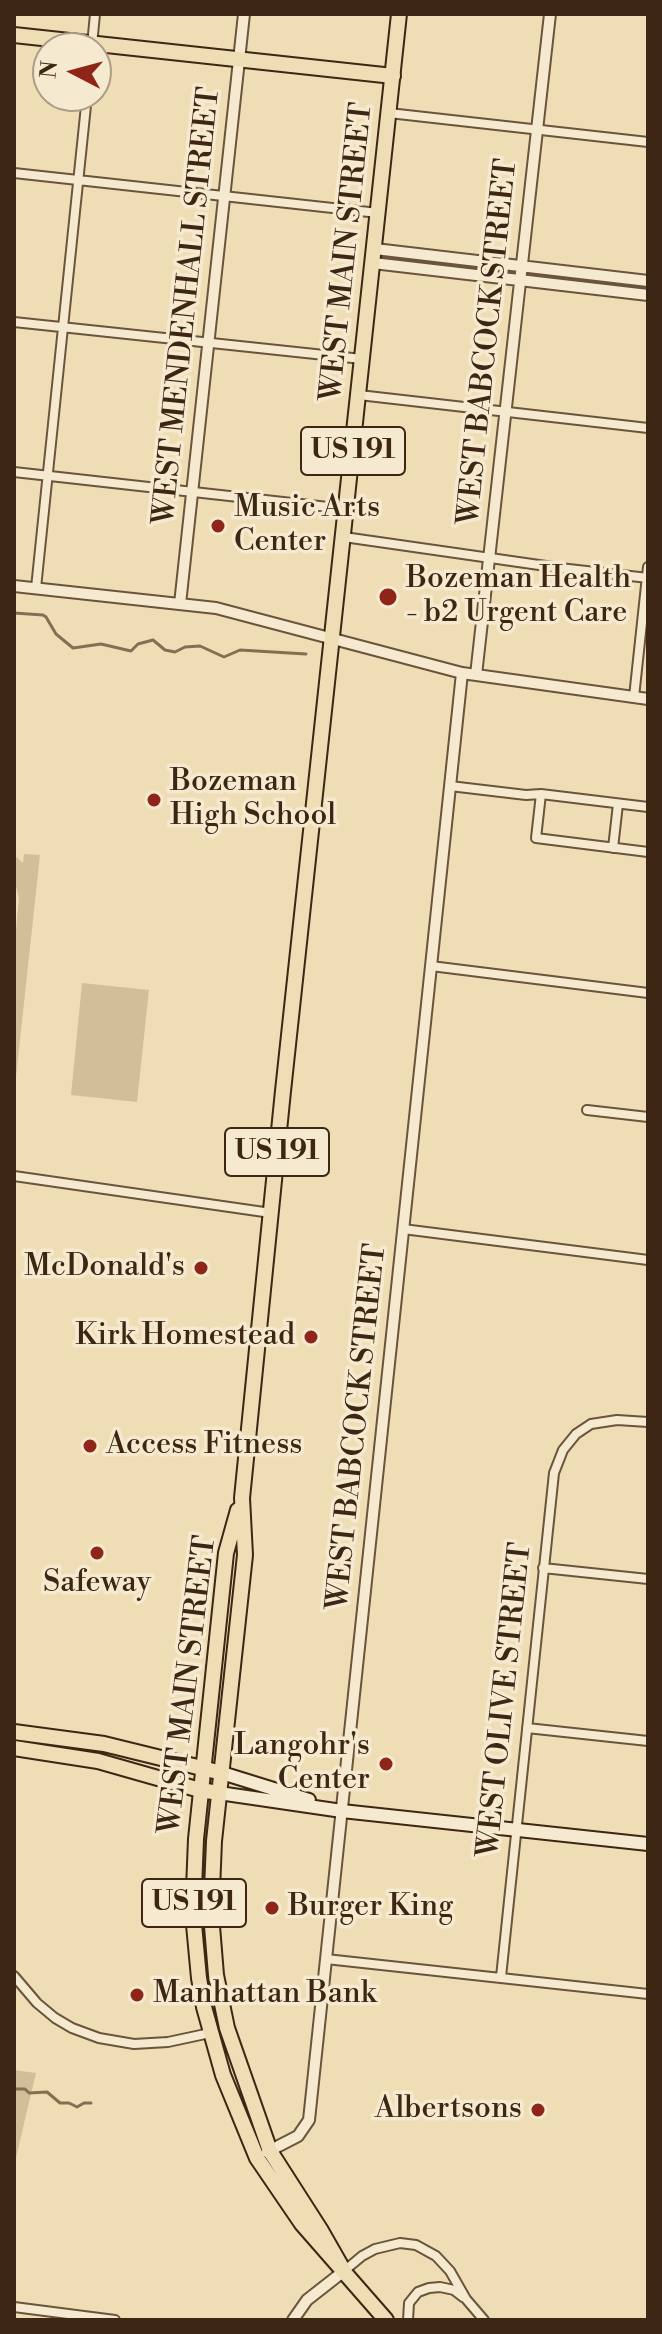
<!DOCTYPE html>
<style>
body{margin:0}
#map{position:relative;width:662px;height:2334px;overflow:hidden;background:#efdeb5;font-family:"Libre Bodoni",serif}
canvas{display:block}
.frame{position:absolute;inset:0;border:16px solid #3d2613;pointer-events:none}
.north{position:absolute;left:32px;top:32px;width:80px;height:80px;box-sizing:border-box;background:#f5eacf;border:2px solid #ab9c84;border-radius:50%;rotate:276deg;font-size:22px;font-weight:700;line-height:32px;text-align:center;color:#3d2613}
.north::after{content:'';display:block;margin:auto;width:28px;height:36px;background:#8f2418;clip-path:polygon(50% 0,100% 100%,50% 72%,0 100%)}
</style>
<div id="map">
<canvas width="662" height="2334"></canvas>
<div class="frame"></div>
<div class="north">N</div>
</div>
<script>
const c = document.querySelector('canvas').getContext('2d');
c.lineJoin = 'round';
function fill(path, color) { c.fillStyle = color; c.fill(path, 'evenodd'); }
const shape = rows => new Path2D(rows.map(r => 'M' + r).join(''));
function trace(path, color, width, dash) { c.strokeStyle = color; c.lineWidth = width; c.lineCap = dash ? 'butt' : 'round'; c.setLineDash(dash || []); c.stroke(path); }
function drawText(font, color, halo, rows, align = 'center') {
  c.font = font + ' "Libre Bodoni",serif'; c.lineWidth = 7; c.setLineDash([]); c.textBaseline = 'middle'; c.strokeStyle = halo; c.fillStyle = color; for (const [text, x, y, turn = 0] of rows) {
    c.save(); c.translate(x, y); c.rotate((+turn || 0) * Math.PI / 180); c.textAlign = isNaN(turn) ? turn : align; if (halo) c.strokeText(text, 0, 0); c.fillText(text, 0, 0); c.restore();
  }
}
const green = shape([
 [24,854,40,855,15,1086,14,950,19,898,14,879,14,855,23,863],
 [82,983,149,990,137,1102,71,1095],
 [14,2070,36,2073,14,2166]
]);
const stream = shape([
 [14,613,43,615,46,617,56,634,73,648,101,644,131,651,138,644,153,640,165,650,175,652,185,647,200,646,224,657,240,650,306,654],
 [14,2089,25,2089,29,2093,47,2092,60,2103,69,2103,77,2107,84,2103,91,2103]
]);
const minor = shape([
 [92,45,95,14],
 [389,113,648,142],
 [14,173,378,213],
 [14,322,362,359],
 [359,395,648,428],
 [14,472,346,509],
 [344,537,560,568,648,578],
 [36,588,87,96],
 [634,697,648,567],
 [450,786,526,795,541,794,648,807],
 [541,794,536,838,648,852],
 [613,848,618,804],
 [431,966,648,993],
 [587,1110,648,1117],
 [14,1176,271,1213],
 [403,1229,648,1260],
 [543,1568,648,1579],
 [527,1728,648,1741],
 [326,1959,648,1994],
 [14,1976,37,2003,55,2018,72,2028,99,2038,134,2044,168,2042,210,2033],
 [501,1977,554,1473,563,1450,576,1434,591,1424,617,1420,648,1422],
 [344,2271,362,2256,375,2249,400,2243,416,2245,436,2256,450,2271,466,2299,484,2320],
 [14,2307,115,2320],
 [408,2320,409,2303,418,2292,429,2288,440,2287,454,2290,463,2297]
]);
const tertiary = shape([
 [375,249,648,281],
 [373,263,648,295],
 [14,586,216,608,462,673,648,699],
 [180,604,244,14],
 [476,675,550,14],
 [267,2152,298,2136,309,2120,462,673],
 [293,2320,307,2300,344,2271]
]);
const secondary = shape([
 [222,1773,309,1800],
 [219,1793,342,1811,648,1844]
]);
const primary = shape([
 [14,35,393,76],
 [14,1732,104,1744,222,1773],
 [14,1748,98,1761,200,1790,219,1793]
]);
const trunk = shape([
 [238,1510,226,1553,196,1839,193,1914,199,1978,204,2007,223,2075,257,2158,302,2224,386,2320],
 [344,2271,320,2229,270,2151,227,2028,216,1975,211,1914,214,1841,245,1555,242,1498,283,1091,399,14]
]);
const markers = [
 [218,526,8,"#8f2418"],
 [388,597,10,"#8f2418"],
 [154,800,8,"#8f2418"],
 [201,1268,8,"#8f2418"],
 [311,1337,8,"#8f2418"],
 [90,1446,8,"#8f2418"],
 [97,1553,8,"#8f2418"],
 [386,1764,8,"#8f2418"],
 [272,1908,8,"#8f2418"],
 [137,1995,8,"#8f2418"],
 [538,2110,8,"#8f2418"]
];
const shields = [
 [353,451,104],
 [277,1152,104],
 [194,1903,104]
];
const shieldNames = [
 ["US 191",353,451],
 ["US 191",277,1152],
 ["US 191",194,1903]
];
const streetNames = [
 ["WEST MAIN STREET",348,252,-84],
 ["WEST MENDENHALL STREET",188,306,-84],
 ["WEST BABCOCK STREET",489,342,-84],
 ["WEST BABCOCK STREET",358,1427,-84],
 ["WEST MAIN STREET",189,1685,-83],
 ["WEST OLIVE STREET",506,1700,-84]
];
const poiNames = [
 ["Music Arts",234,509],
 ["Center",234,543],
 ["Bozeman Health",406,580],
 ["- b2 Urgent Care",406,614],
 ["Bozeman",170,783],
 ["High School",170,817],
 ["McDonald's",185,1268,"right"],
 ["Kirk Homestead",295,1337,"right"],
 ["Access Fitness",106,1446],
 ["Safeway",97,1584,"center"],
 ["Langohr's",370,1747,"right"],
 ["Center",370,1781,"right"],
 ["Burger King",288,1908],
 ["Manhattan Bank",153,1995],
 ["Albertsons",522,2110,"right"]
];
fill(green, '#d1bf99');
trace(stream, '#836f53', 3);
trace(minor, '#6a543c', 12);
trace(tertiary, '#6a543c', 14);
trace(secondary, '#3d2613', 16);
trace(primary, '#3d2613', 18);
trace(trunk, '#3d2613', 18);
trace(minor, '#f5eacf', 8);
trace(tertiary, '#f5eacf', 10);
trace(secondary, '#f5eacf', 12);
trace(primary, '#efdeb5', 14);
trace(trunk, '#efdeb5', 14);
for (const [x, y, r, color] of markers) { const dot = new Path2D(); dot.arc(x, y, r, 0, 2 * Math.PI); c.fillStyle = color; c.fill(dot); trace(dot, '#f5eacf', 3); }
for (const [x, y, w] of shields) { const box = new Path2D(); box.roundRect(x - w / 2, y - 24, w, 48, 6); c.fillStyle = '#f5eacf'; c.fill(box); trace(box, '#3d2613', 2); }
drawText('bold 28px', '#3d2613', null, shieldNames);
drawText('30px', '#3d2613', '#f5eacf', streetNames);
drawText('30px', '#3d2613', '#f5eacf', poiNames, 'left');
</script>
